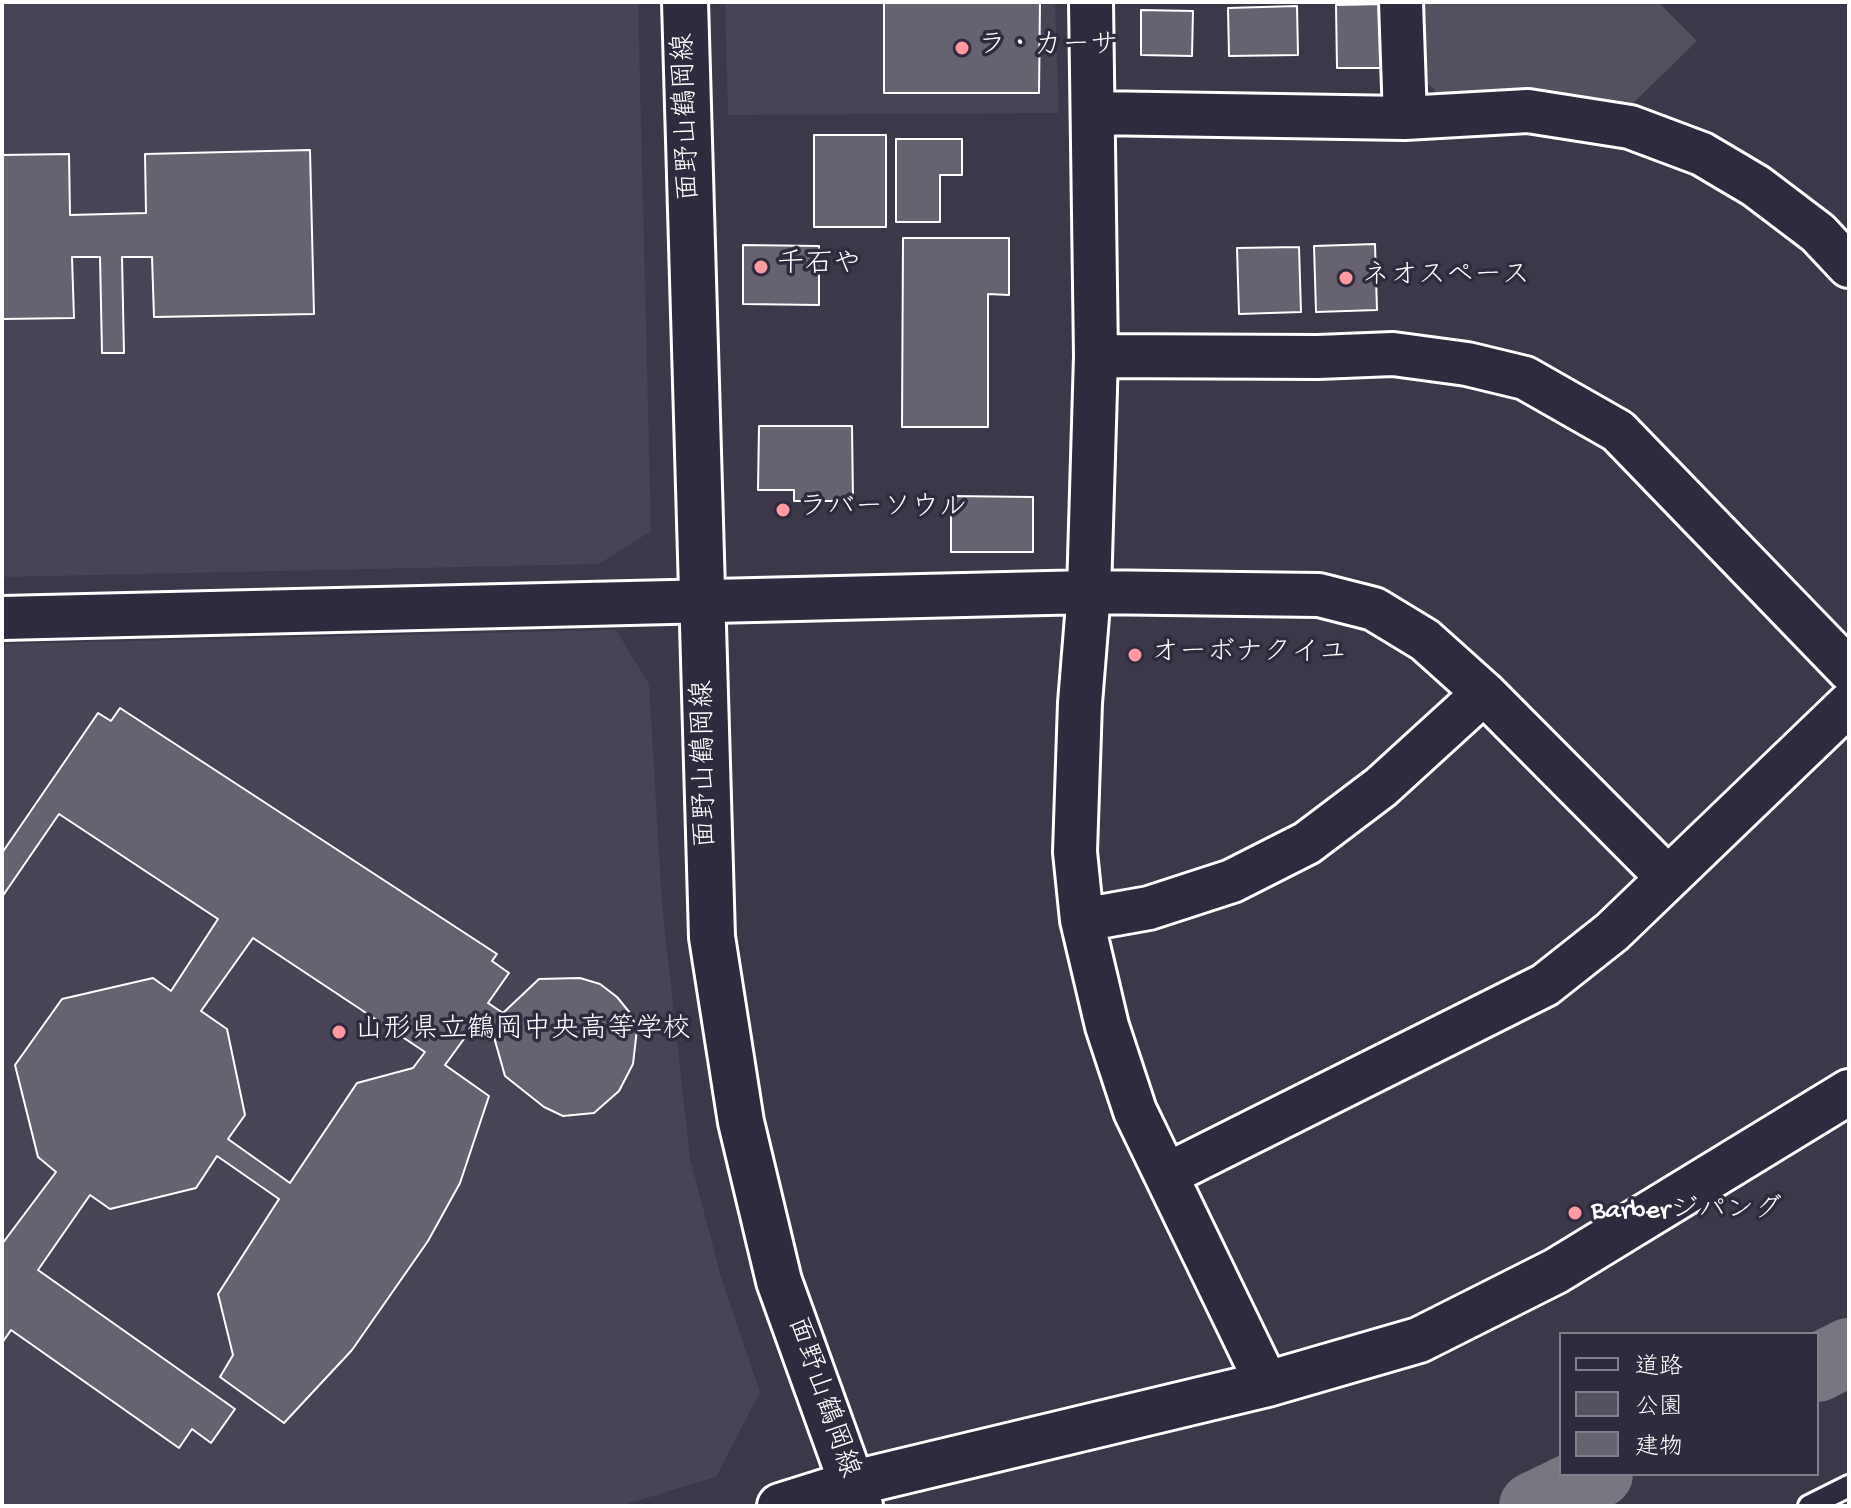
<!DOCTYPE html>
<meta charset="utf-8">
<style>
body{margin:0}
#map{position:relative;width:1851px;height:1508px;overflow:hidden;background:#3c3749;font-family:"Gochi Hand","Klee One",sans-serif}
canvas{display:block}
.frame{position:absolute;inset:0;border:4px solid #fff;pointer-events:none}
.legend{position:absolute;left:1559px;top:1332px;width:260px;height:144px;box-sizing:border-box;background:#2f2a3d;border:2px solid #827f8b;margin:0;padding:10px 14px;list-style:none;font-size:24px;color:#fff}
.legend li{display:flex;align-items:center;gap:16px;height:40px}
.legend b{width:40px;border:2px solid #827f8b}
</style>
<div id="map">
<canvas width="1851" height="1508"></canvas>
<div class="frame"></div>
<ul class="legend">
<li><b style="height:10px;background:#2f2a3d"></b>道路</li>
<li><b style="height:22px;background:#555060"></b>公園</li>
<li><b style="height:22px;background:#666270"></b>建物</li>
</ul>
</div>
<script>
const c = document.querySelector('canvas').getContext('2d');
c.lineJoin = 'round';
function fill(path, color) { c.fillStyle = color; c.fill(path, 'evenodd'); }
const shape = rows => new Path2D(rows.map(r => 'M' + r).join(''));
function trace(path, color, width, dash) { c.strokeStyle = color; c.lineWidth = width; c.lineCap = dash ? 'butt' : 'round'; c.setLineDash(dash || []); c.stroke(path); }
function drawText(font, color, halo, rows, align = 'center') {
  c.font = font + ' "Gochi Hand","Klee One",sans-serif'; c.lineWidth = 7; c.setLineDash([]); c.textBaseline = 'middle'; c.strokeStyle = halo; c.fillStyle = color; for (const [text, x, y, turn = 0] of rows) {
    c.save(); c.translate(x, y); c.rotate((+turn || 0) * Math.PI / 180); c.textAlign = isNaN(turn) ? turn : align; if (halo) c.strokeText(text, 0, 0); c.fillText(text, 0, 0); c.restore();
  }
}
const built = shape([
 [2,2,638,2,651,531,599,564,2,577],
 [725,2,1055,2,1059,113,728,115],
 [616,630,649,684,662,905,690,1159,722,1281,760,1392,716,1477,620,1506,2,1506,2,644]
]);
const green = shape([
 [1420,2,1658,2,1697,41,1628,108,1445,99,1419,76]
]);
const river = shape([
 [1817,1368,1849,1352],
 [1533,1506,1599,1474]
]);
const building = shape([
 [884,2,1040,2,1039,93,884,93,884,2],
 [1386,4,1387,68,1337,68,1336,5,1386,4],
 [1297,6,1298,55,1229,56,1228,8,1297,6],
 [1141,10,1193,11,1192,56,1141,55,1141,10],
 [814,135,886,135,886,227,814,227,814,135],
 [896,139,962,139,962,175,940,175,940,222,896,222,896,139],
 [310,150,314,314,154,317,152,257,122,257,124,353,102,353,100,257,72,257,74,318,2,319,2,155,69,154,70,215,146,213,145,154,310,150],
 [903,238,1009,238,1009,295,988,294,988,427,902,427,903,238],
 [1375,244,1377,310,1316,312,1314,246,1375,244],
 [743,245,819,246,819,305,743,304,743,245],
 [1299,247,1301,312,1239,314,1237,248,1299,247],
 [759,426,852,426,853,501,794,501,794,490,758,490,759,426],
 [951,496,1033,497,1033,552,951,552,951,496],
 [120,708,497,954,492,961,509,973,488,1003,503,1013,539,979,580,978,600,984,617,997,630,1013,637,1029,633,1064,619,1091,594,1113,563,1116,544,1107,505,1076,492,1030,477,1021,445,1065,489,1096,460,1183,428,1241,352,1350,284,1423,220,1377,233,1355,218,1294,279,1199,217,1156,196,1188,110,1209,90,1195,38,1270,235,1409,211,1443,192,1429,179,1448,11,1330,2,1343,2,1244,56,1172,38,1157,15,1065,62,999,153,978,171,991,218,919,59,814,2,897,2,853,98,713,111,721,120,708],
 [253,938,425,1052,413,1068,357,1083,290,1183,228,1139,245,1115,227,1029,201,1011,253,938]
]);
const lane = shape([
 [1809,1506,1849,1486]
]);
const street = shape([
 [1091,2,1096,356,1089,592,1080,703,1075,852,1082,920,1107,1026,1135,1111,1267,1384],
 [1401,2,1405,118],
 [1094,113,1405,118,1528,111,1630,127,1702,154,1756,186,1818,233,1849,266],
 [1096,356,1318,357,1393,354,1467,364,1525,378,1618,431,1849,670],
 [2,618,1089,592,1319,595,1374,609,1425,640,1484,693,1668,878],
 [1082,920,1149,908,1232,881,1307,843,1381,787,1484,693],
 [1166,1175,1545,985,1612,932,1849,704]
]);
const secondary = shape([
 [685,2,712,937,741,1122,779,1281,860,1506],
 [780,1506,850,1484,1267,1384,1419,1340,1556,1271,1849,1092]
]);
const markers = [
 [962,48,8,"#ff9aa2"],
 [761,267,8,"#ff9aa2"],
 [1346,278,8,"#ff9aa2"],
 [783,510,8,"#ff9aa2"],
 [1135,655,8,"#ff9aa2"],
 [339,1032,8,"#ff9aa2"],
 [1575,1213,8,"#ff9aa2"]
];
const poiNames = [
 ["ラ・カーサ",978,48],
 ["千石や",777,267],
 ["ネオスペース",1362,278],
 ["ラバーソウル",799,510],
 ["オーボナクイユ",1151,655],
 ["山形県立鶴岡中央高等学校",355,1032],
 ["Barberジパング",1591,1213]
];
const streetNames = [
 ["面野山鶴岡線",689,117,-92],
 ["面野山鶴岡線",707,764,-91],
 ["面野山鶴岡線",821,1398,71]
];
fill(built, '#494455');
fill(green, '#555060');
trace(river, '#797682', 68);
fill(building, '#666270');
trace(building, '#fff', 2);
trace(lane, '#fff', 26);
trace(street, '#fff', 48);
trace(secondary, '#fff', 50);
trace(lane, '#2f2a3d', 20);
trace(street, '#2f2a3d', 42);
trace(secondary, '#2f2a3d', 44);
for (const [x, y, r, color] of markers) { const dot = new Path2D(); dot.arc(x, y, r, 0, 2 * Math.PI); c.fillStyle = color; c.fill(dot); trace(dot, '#2f2a3d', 3); }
drawText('28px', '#fff', '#2f2a3d', poiNames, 'left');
drawText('28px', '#fff', '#2f2a3d', streetNames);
</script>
